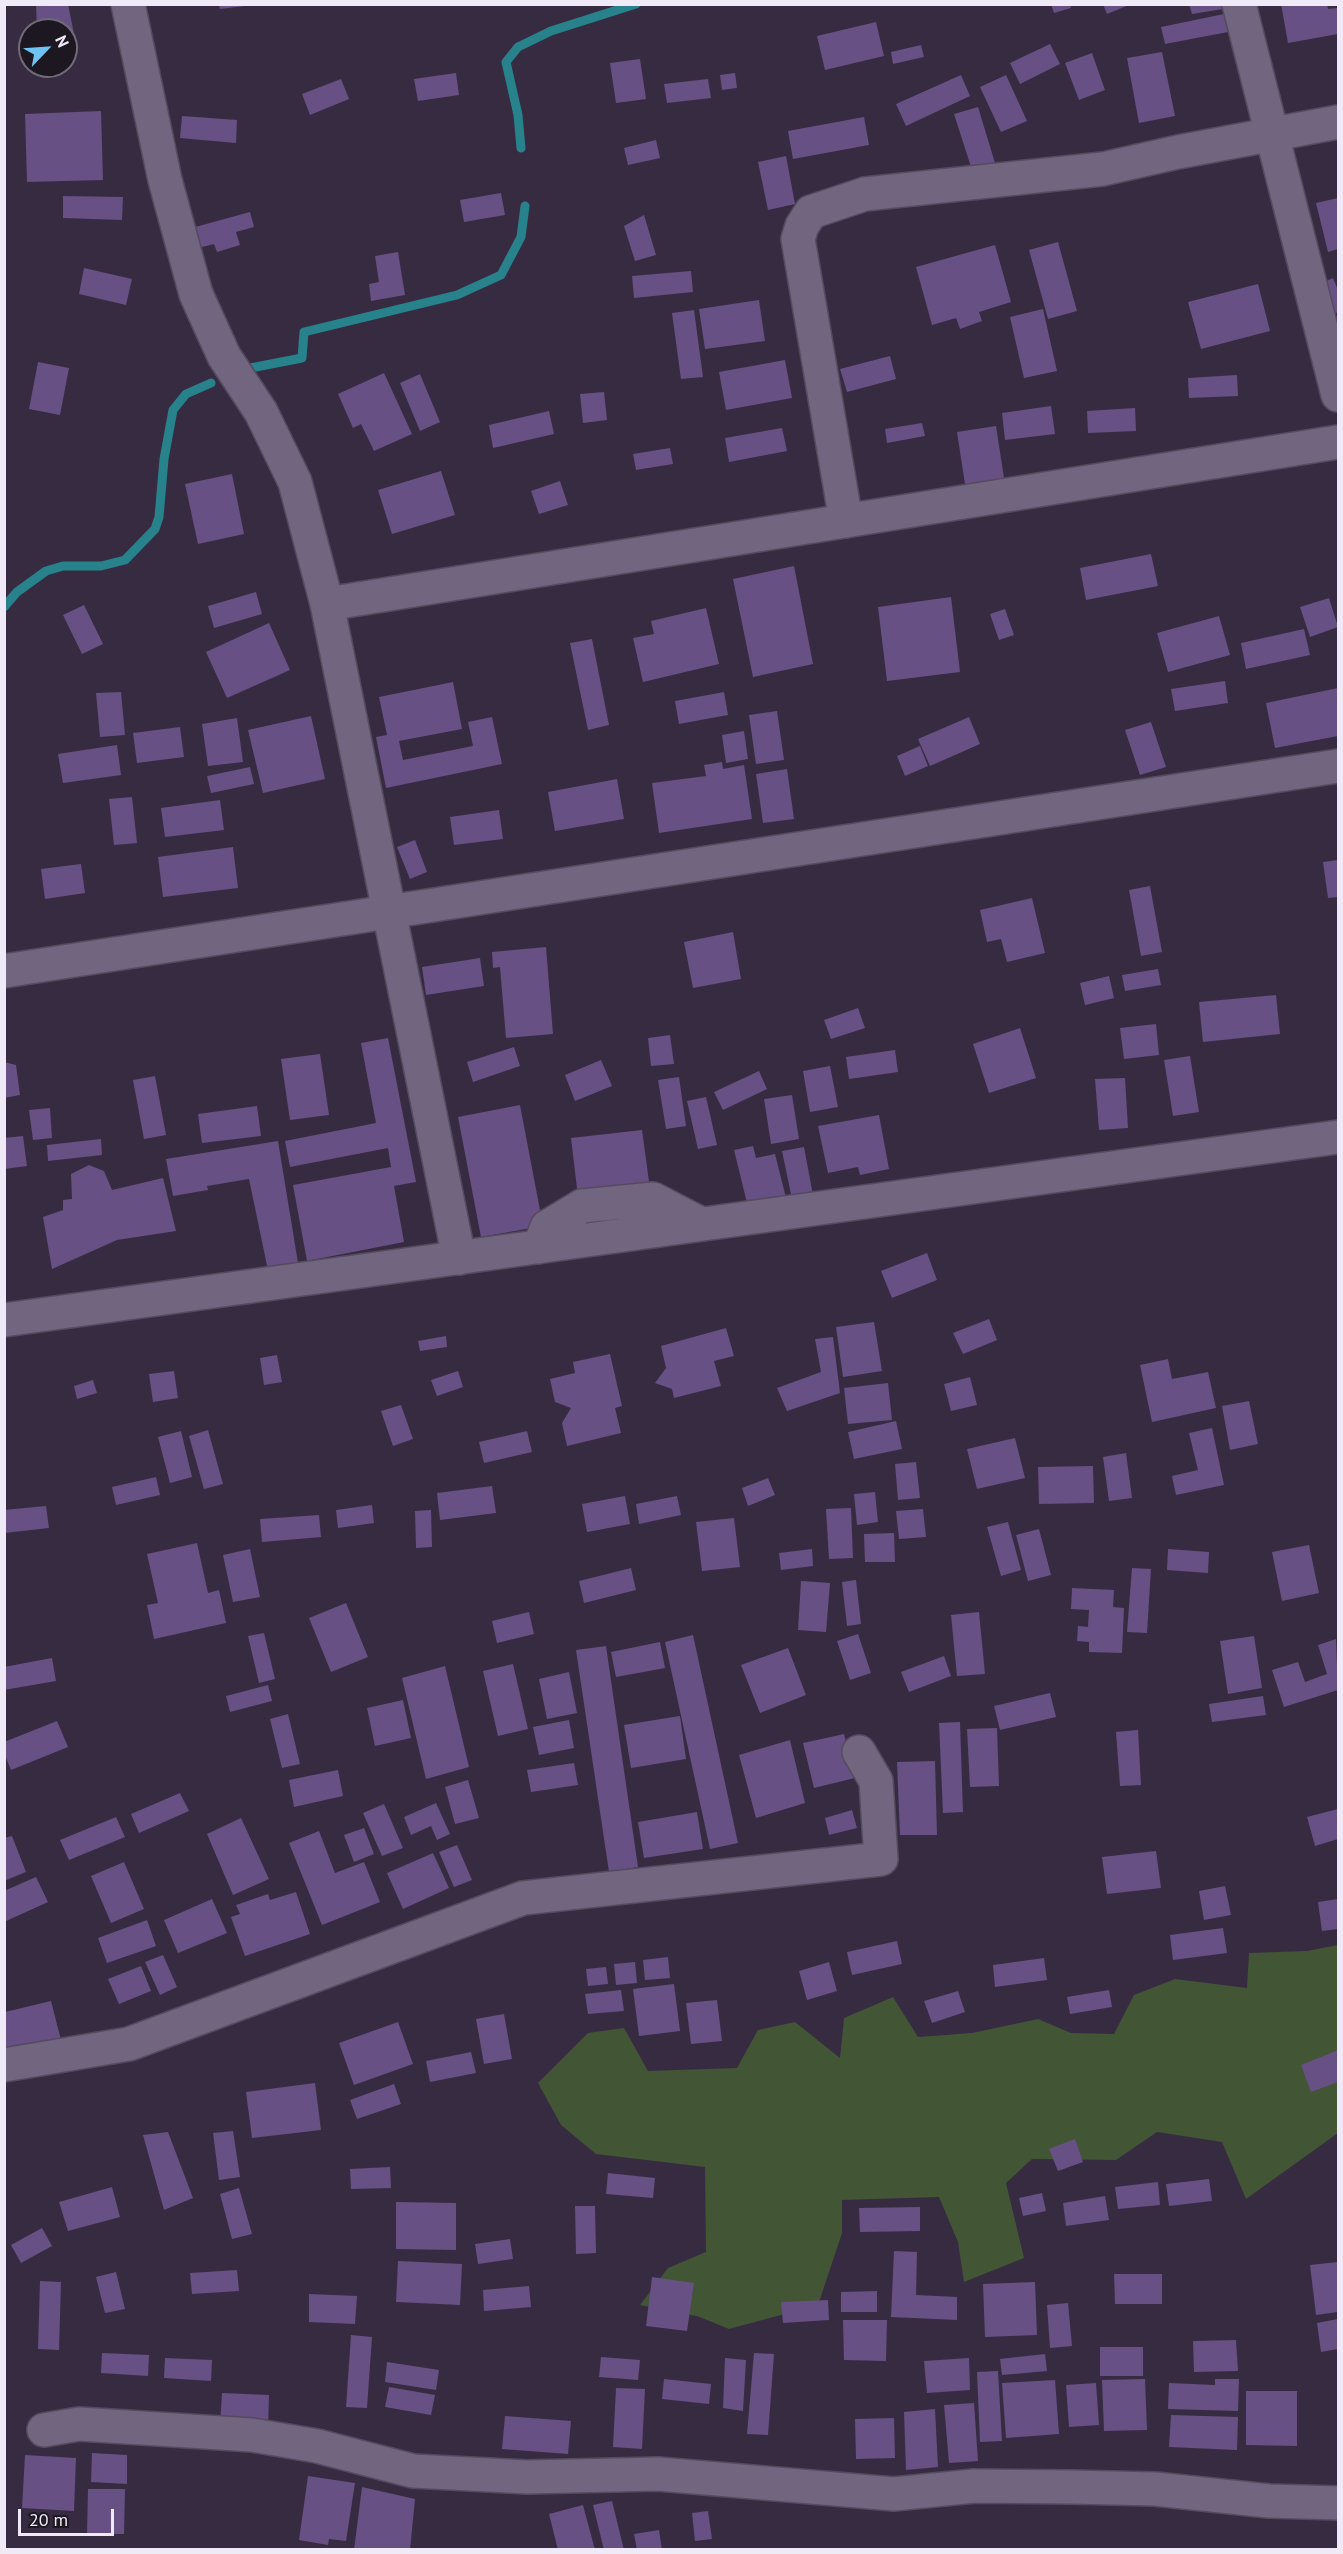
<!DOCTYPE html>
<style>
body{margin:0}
#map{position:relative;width:1343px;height:2554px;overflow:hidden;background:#372b42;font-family:"PT Sans",sans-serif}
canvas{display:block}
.frame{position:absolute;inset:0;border:6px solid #f0e9f8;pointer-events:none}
.north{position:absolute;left:18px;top:18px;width:60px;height:60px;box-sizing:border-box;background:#1c1721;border:2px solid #716b77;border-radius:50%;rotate:65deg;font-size:16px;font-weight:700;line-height:24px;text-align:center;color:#f0e9f8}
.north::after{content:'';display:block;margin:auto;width:21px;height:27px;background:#6fc2f4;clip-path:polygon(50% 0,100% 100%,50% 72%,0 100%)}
.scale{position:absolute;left:18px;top:2509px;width:96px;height:27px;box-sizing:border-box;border:3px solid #f0e9f8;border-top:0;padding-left:8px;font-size:18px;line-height:21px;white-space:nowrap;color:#f0e9f8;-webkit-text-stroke:4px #1c1721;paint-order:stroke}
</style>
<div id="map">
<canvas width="1343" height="2554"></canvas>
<div class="frame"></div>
<div class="north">N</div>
<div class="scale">20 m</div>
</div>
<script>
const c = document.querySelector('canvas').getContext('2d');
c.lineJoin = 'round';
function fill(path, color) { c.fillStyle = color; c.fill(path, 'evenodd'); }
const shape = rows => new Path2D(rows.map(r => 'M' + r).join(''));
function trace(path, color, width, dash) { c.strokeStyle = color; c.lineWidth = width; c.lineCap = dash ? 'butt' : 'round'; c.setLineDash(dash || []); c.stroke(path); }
const green = shape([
 [1338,1945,1338,2133,1246,2199,1222,2142,1157,2132,1116,2160,1032,2159,1006,2183,1024,2258,964,2282,958,2242,939,2197,842,2200,842,2233,818,2305,729,2329,697,2316,640,2305,668,2268,706,2252,705,2167,596,2154,561,2125,538,2083,588,2033,624,2028,648,2071,737,2068,758,2030,795,2022,840,2058,844,2018,893,1997,918,2037,972,2033,1038,2019,1071,2033,1114,2034,1134,1995,1175,1979,1247,1988,1249,1953,1307,1951]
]);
const stream = shape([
 [521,148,518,115,506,62,518,47,551,31,636,4],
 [240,370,302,358,304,332,457,295,501,275,521,237,525,206],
 [4,607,17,592,46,571,63,566,101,566,125,560,155,529,159,517,164,459,173,410,186,394,211,383]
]);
const building = shape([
 [36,4,68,4,75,39,66,40,66,30,37,30],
 [219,4,245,4,245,6,220,9],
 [1051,4,1070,4,1071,8,1054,13],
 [1103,4,1129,4,1129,5,1107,14],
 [1189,4,1222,4,1223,9,1192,14],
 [1281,4,1327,4,1328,9,1338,8,1338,34,1288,43],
 [1224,14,1228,32,1165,44,1161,27],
 [876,22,884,56,825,70,817,36],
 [1050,44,1060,64,1020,84,1010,63],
 [921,45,924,57,893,64,891,52],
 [1162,52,1175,116,1139,123,1127,58],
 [1092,53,1105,90,1079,100,1065,63],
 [640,59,646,99,616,103,610,63],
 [456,73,459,95,418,101,414,79],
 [735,73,737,88,722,90,720,75],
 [961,75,970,96,906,126,896,104],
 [1006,75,1027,121,1001,132,980,87],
 [341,79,349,99,310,115,302,94],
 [708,79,711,98,667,103,664,84],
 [978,107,995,163,972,170,954,114],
 [101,111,103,180,27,182,25,114],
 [182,116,237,120,236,143,180,138],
 [864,117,869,145,793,159,788,131],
 [656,140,660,158,628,165,624,148],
 [786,156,795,204,768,210,758,162],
 [501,193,505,215,464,222,460,200],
 [63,196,123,197,122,220,63,218],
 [1338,198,1338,249,1328,252,1316,203],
 [250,212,254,227,236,232,240,245,217,252,214,244,194,249,188,229],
 [644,215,656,255,635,261,624,226],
 [1058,242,1077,311,1048,319,1029,250],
 [995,245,1011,302,979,312,982,321,960,329,956,318,932,325,916,267],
 [398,252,405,295,371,301,369,284,379,282,375,256],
 [84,268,132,279,126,305,79,294],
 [691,271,693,292,634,298,632,276],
 [1333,278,1338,290,1338,312,1321,320,1308,289],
 [1258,284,1270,331,1201,349,1188,302],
 [759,300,765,341,705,349,699,309],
 [1043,309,1057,371,1024,378,1010,317],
 [694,310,703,377,681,379,672,313],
 [890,356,896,379,847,392,840,369],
 [785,360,792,398,726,410,719,372],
 [38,362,69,368,60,415,29,409],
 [384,373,412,434,374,451,361,424,353,428,338,394],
 [420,374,440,422,420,431,400,383],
 [1237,375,1238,396,1189,398,1188,378],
 [604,392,607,420,583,423,580,394],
 [1051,406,1055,434,1005,440,1002,413],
 [1135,408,1136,431,1088,433,1087,411],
 [549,411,554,434,493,448,489,425],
 [922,423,925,436,887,443,885,429],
 [996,426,1006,491,967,497,957,432],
 [782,428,787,451,729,462,725,438],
 [670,448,673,464,636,470,633,454],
 [441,471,455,515,392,534,378,490],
 [232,474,244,534,198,544,185,484],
 [560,481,568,505,539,514,531,491],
 [1151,554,1158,586,1086,600,1080,568],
 [794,566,813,664,753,677,733,579],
 [256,592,262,614,214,628,208,606],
 [951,597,960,672,887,681,878,607],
 [1329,598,1338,627,1310,637,1300,607],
 [84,605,103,644,82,654,63,615],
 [706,608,719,664,643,682,633,638,654,634,651,621],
 [1005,609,1014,635,999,640,990,614],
 [1219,616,1230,655,1168,672,1157,633],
 [269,623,290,670,227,698,206,652],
 [1304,629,1310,655,1246,669,1241,643],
 [592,639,609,725,588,730,570,643],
 [1225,681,1228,703,1175,711,1171,689],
 [453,682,462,729,399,741,403,760,473,746,468,722,492,717,502,764,386,788,376,737,387,735,379,697],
 [1338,688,1338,736,1275,748,1266,703],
 [121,692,125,735,100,737,96,693],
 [724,692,728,715,679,724,675,701],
 [777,711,784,760,756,764,749,715],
 [311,716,325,779,263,793,248,730],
 [969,717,980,744,930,766,918,739],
 [237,718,243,762,208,766,202,724],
 [1151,722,1166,767,1140,775,1125,730],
 [180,727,184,757,137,763,133,733],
 [744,731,748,759,726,763,722,735],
 [117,745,121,775,63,783,58,754],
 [920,746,928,766,905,776,897,756],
 [722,762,723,769,744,765,752,819,659,833,652,783,706,776,704,765],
 [250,767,254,784,211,793,207,776],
 [787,769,794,819,763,823,756,774],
 [617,779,624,819,555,831,548,792],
 [132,797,137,843,114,845,109,799],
 [220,800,224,830,165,837,161,808],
 [499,810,503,839,454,845,450,817],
 [415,840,427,872,410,879,397,847],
 [233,847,238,888,163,897,158,857],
 [1338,860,1338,897,1328,898,1323,862],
 [81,864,85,893,45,899,41,869],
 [1150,886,1162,952,1141,956,1129,890],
 [1032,898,1045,953,1007,962,1001,939,987,942,980,910],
 [733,932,741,979,693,988,684,942],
 [546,947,553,1034,506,1038,500,967,493,968,492,952],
 [480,958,484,986,426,995,422,967],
 [1158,969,1161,985,1125,991,1122,975],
 [1109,976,1114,998,1085,1005,1080,983],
 [1276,995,1280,1034,1203,1042,1199,1002],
 [858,1008,865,1028,831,1039,824,1020],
 [1156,1024,1159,1055,1124,1059,1120,1028],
 [1020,1028,1036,1078,989,1093,973,1044],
 [670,1035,674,1064,651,1066,648,1038],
 [388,1038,416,1182,394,1186,404,1242,307,1261,293,1185,391,1167,388,1148,290,1167,285,1141,376,1123,361,1043],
 [514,1047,520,1066,473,1082,467,1062],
 [895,1050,898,1072,849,1079,846,1057],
 [320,1054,329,1115,290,1120,281,1059],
 [1190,1056,1199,1112,1173,1116,1164,1060],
 [601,1060,612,1086,575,1101,565,1075],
 [4,1062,16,1065,20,1095,4,1098],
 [830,1066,838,1107,810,1112,803,1071],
 [759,1071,767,1089,723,1110,714,1092],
 [155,1076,166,1135,144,1139,133,1080],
 [679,1077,686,1126,666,1129,658,1080],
 [1125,1078,1128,1128,1099,1130,1095,1079],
 [792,1095,799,1139,771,1144,764,1099],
 [706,1097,717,1145,698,1149,687,1101],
 [520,1105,543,1226,481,1237,458,1117],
 [257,1106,261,1136,202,1143,198,1114],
 [50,1108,52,1138,33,1140,29,1110],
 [879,1115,889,1169,860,1175,858,1167,828,1173,818,1126],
 [642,1130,650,1189,578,1197,571,1138],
 [23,1136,27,1166,4,1169,4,1138],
 [101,1139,102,1155,48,1161,47,1145],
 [278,1141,300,1275,270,1280,249,1179,207,1186,208,1190,173,1196,166,1159],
 [753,1146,756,1158,775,1154,786,1198,748,1207,734,1150],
 [804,1147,813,1195,792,1199,782,1151],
 [89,1165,104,1171,112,1190,163,1178,176,1231,117,1240,52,1269,43,1217,63,1210,63,1200,72,1199,71,1174],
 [927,1253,937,1280,892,1298,881,1271],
 [989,1319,997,1340,963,1354,953,1333],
 [874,1322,882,1371,843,1377,836,1327],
 [726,1328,734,1356,714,1361,721,1386,674,1398,672,1389,655,1383,666,1368,661,1346],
 [446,1336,447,1347,420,1351,418,1341],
 [833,1337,840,1393,787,1411,777,1388,821,1372,815,1339],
 [610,1354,622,1406,615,1408,621,1433,567,1446,562,1423,571,1408,555,1402,550,1379,575,1373,573,1362],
 [277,1355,282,1382,264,1385,260,1358],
 [1168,1359,1172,1379,1208,1372,1216,1408,1152,1422,1140,1365],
 [174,1371,178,1398,153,1402,149,1374],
 [458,1371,463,1387,437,1396,431,1380],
 [970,1377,977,1405,951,1411,944,1384],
 [93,1380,97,1393,77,1399,74,1386],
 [888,1383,892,1420,848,1424,844,1388],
 [1249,1401,1258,1444,1230,1450,1222,1406],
 [401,1405,413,1439,393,1446,381,1411],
 [896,1421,902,1449,854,1459,848,1432],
 [1212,1428,1224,1485,1176,1495,1172,1476,1198,1470,1189,1433],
 [208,1430,223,1484,204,1489,189,1436],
 [181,1431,192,1477,170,1483,158,1437],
 [527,1431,532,1452,484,1463,479,1442],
 [1015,1438,1025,1478,977,1489,967,1449],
 [1126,1453,1132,1498,1109,1501,1103,1457],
 [916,1462,920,1498,898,1500,895,1464],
 [1093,1466,1094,1503,1039,1504,1038,1467],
 [156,1477,160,1495,116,1505,112,1487],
 [768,1478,775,1495,748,1506,742,1488],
 [492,1486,496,1513,440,1520,437,1493],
 [875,1492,878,1522,857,1525,854,1494],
 [625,1496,630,1524,587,1532,582,1504],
 [677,1496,681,1515,639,1524,636,1504],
 [372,1505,374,1523,338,1528,336,1510],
 [46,1506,49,1528,4,1533,4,1510],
 [851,1508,853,1558,829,1559,826,1509],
 [923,1509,926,1537,899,1539,896,1511],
 [431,1510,432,1547,416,1548,415,1511],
 [319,1515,321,1537,262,1542,260,1519],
 [734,1518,740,1567,702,1571,696,1522],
 [1008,1522,1021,1570,1001,1576,987,1527],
 [1039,1529,1051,1575,1028,1581,1016,1535],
 [894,1533,895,1562,865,1562,864,1534],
 [197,1543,208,1593,219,1590,226,1623,154,1639,147,1605,158,1603,147,1554],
 [1309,1545,1319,1593,1282,1601,1272,1552],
 [250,1549,260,1597,233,1602,223,1555],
 [812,1549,813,1566,781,1570,779,1553],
 [1168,1549,1209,1552,1208,1573,1167,1570],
 [631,1568,636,1590,584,1603,579,1581],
 [1132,1568,1151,1569,1147,1633,1127,1632],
 [856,1580,861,1624,847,1626,842,1582],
 [801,1581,830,1583,826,1632,798,1630],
 [1072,1588,1114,1590,1113,1607,1124,1608,1122,1653,1089,1652,1089,1642,1077,1641,1078,1626,1088,1627,1089,1610,1071,1609],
 [346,1603,368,1657,331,1672,309,1618],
 [529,1612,534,1634,497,1643,492,1621],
 [979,1612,985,1674,957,1676,951,1615],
 [264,1633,275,1679,259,1683,248,1636],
 [858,1634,871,1673,850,1680,837,1641],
 [693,1635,738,1843,710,1849,665,1642],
 [1254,1636,1262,1688,1228,1694,1220,1641],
 [1336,1639,1338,1690,1284,1707,1272,1670,1298,1662,1305,1682,1327,1674,1318,1645],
 [660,1642,665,1668,616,1677,611,1652],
 [606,1646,638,1867,609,1872,576,1650],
 [788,1648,806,1695,760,1713,741,1665],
 [944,1656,951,1676,909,1692,901,1672],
 [52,1658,56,1681,4,1690,4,1667],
 [513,1664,528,1729,498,1736,483,1671],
 [445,1666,469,1767,426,1779,402,1678],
 [569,1672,577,1713,547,1719,539,1679],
 [268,1685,272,1701,230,1712,226,1696],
 [1050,1693,1056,1717,1000,1730,994,1706],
 [1263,1696,1266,1715,1212,1722,1209,1704],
 [403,1700,411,1738,375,1746,367,1708],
 [288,1714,300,1764,282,1768,270,1719],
 [680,1716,686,1759,631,1768,624,1725],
 [569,1720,574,1748,539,1755,533,1727],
 [57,1721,68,1747,11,1770,4,1753,4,1742],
 [960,1722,963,1812,943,1813,939,1723],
 [997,1728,999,1786,970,1787,967,1729],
 [1138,1730,1141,1785,1120,1786,1116,1732],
 [844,1734,855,1778,814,1788,803,1743],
 [790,1740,805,1803,756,1818,739,1755],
 [935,1761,937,1835,900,1835,897,1762],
 [574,1763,578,1785,531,1792,527,1770],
 [338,1770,343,1796,294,1807,289,1780],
 [468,1780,479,1818,455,1824,445,1787],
 [180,1793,189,1811,139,1833,131,1814],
 [436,1803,450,1834,437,1840,431,1826,411,1835,404,1817],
 [384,1804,403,1848,382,1856,363,1813],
 [1338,1809,1338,1839,1315,1846,1307,1817],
 [852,1810,857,1828,829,1835,825,1818],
 [697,1812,703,1849,644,1858,638,1822],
 [116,1817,125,1837,69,1860,60,1840],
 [241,1818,269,1879,233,1895,207,1834],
 [364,1828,374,1854,354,1862,344,1835],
 [319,1831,335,1873,364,1862,380,1902,322,1925,289,1843],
 [12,1836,26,1872,4,1881,4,1838],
 [457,1845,472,1880,454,1887,439,1852],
 [1156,1851,1161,1888,1107,1894,1102,1857],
 [433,1853,449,1888,403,1909,387,1873],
 [124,1862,144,1909,111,1923,91,1876],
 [36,1877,48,1902,4,1922,4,1891],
 [1225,1886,1231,1915,1204,1920,1199,1891],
 [296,1892,310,1934,245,1956,231,1917,240,1914,236,1905,268,1894,270,1900],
 [212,1899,227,1933,178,1953,164,1920],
 [1338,1899,1338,1929,1322,1931,1318,1902],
 [147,1920,156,1946,107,1963,98,1938],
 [1223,1928,1227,1953,1173,1960,1170,1935],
 [897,1941,902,1964,852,1975,847,1952],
 [163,1955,177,1987,160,1995,145,1962],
 [668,1957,670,1978,645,1980,643,1960],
 [1044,1958,1047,1980,995,1987,993,1965],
 [635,1962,637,1983,616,1985,614,1964],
 [829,1962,837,1991,807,2000,799,1971],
 [141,1966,151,1991,119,2004,108,1979],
 [606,1967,608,1984,588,1986,586,1969],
 [674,1984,680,2031,639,2036,633,1989],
 [621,1990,624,2011,588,2014,585,1994],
 [1109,1990,1112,2007,1070,2014,1067,1997],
 [958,1991,965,2012,932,2023,924,2001],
 [717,2000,722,2041,691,2044,686,2003],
 [51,2001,61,2040,5,2054,5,2012],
 [504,2014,512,2059,484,2064,476,2019],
 [398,2022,413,2064,354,2085,339,2043],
 [1338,2050,1338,2082,1311,2092,1301,2065],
 [471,2052,476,2073,430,2082,426,2061],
 [315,2083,321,2130,252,2138,246,2092],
 [394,2084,401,2104,357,2119,350,2100],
 [233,2131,240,2177,219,2180,213,2133],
 [168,2132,193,2198,164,2210,143,2135],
 [1075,2139,1083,2162,1058,2171,1049,2149],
 [390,2167,391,2188,351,2189,350,2169],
 [608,2173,655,2178,653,2198,606,2194],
 [1209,2179,1212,2201,1169,2206,1166,2184],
 [1158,2182,1160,2205,1118,2209,1115,2187],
 [112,2187,120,2217,68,2231,59,2202],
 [239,2188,252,2234,232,2239,220,2194],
 [1042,2193,1046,2211,1023,2216,1019,2198],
 [1105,2196,1109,2220,1066,2226,1063,2203],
 [396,2202,456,2203,456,2250,396,2249],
 [575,2206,595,2206,596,2253,576,2254],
 [920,2207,920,2231,860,2232,859,2208],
 [42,2228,52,2246,21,2263,11,2245],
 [510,2239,513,2259,478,2264,475,2244],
 [894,2251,917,2252,916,2295,957,2297,957,2320,891,2317],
 [398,2261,462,2264,460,2305,396,2302],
 [1338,2262,1338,2312,1316,2315,1310,2265],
 [237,2270,239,2291,192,2294,190,2273],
 [116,2272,125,2309,105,2313,96,2277],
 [1114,2274,1162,2274,1162,2304,1115,2304],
 [652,2277,694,2283,687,2331,646,2326],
 [40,2281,61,2282,59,2350,38,2349],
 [1035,2282,1037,2335,985,2337,983,2284],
 [529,2286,531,2307,484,2311,483,2290],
 [877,2291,877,2312,841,2312,841,2292],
 [309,2294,357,2296,355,2324,309,2322],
 [828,2300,829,2320,783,2323,781,2302],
 [1068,2303,1072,2346,1050,2348,1047,2305],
 [1338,2319,1338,2349,1321,2352,1317,2323],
 [843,2320,887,2320,886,2361,844,2360],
 [351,2335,372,2337,367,2408,346,2407],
 [1236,2340,1238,2371,1194,2372,1193,2341],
 [1100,2347,1143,2347,1143,2376,1100,2376],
 [102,2353,149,2355,148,2376,101,2373],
 [754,2353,774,2354,768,2435,747,2434],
 [1045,2354,1047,2371,1002,2375,1000,2359],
 [601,2357,640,2360,638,2380,599,2377],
 [165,2358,212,2360,211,2381,164,2378],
 [725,2358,746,2360,743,2411,723,2408],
 [969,2358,970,2390,927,2393,924,2361],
 [387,2362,439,2370,436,2390,385,2382],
 [998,2371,1002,2441,980,2442,977,2372],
 [664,2379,711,2384,709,2404,662,2399],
 [1145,2379,1147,2430,1104,2431,1102,2380],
 [1215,2379,1239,2379,1238,2411,1168,2409,1169,2383,1215,2385],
 [1055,2380,1059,2434,1006,2438,1002,2383],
 [1096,2383,1099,2425,1069,2427,1066,2385],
 [389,2387,435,2395,431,2415,385,2407],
 [616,2388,645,2389,642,2449,613,2447],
 [1246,2391,1297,2391,1297,2446,1246,2445],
 [222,2393,269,2395,268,2427,220,2425],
 [974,2403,978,2461,949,2463,944,2405],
 [935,2409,938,2467,906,2470,904,2412],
 [1171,2415,1238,2417,1237,2450,1169,2447],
 [505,2416,571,2421,568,2454,502,2449],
 [894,2418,895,2458,856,2459,855,2419],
 [92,2453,127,2455,127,2484,91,2482],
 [25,2455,76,2458,74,2511,22,2508],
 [308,2476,355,2483,346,2541,329,2539,328,2545,299,2540],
 [362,2487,415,2499,410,2550,354,2550],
 [88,2489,125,2489,124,2534,87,2534],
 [612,2501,624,2550,604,2550,593,2505],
 [583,2505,595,2550,558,2550,549,2514],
 [708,2511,712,2539,695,2541,692,2513],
 [659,2530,662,2550,637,2550,634,2534]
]);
const minor = shape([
 [128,4,165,180,196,294,224,356,261,412,295,482,327,604,459,1258],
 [1239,4,1338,395],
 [846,521,798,239,802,226,811,212,865,194,1103,169,1178,152,1338,122],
 [327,604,1338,442],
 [4,971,1338,766],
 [539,1247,547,1227,582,1206,653,1199,701,1224],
 [4,1320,1338,1137],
 [4,2065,129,2044,523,1898,881,1859,876,1781,859,1752],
 [44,2430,79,2424,252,2435,317,2446,413,2471,527,2477,658,2474,894,2494,974,2486,1071,2487,1155,2489,1269,2501,1338,2503]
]);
fill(green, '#425535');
trace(stream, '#27828c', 9);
fill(building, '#675083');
trace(minor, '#554b5f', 36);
trace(minor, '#71657f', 33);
</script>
